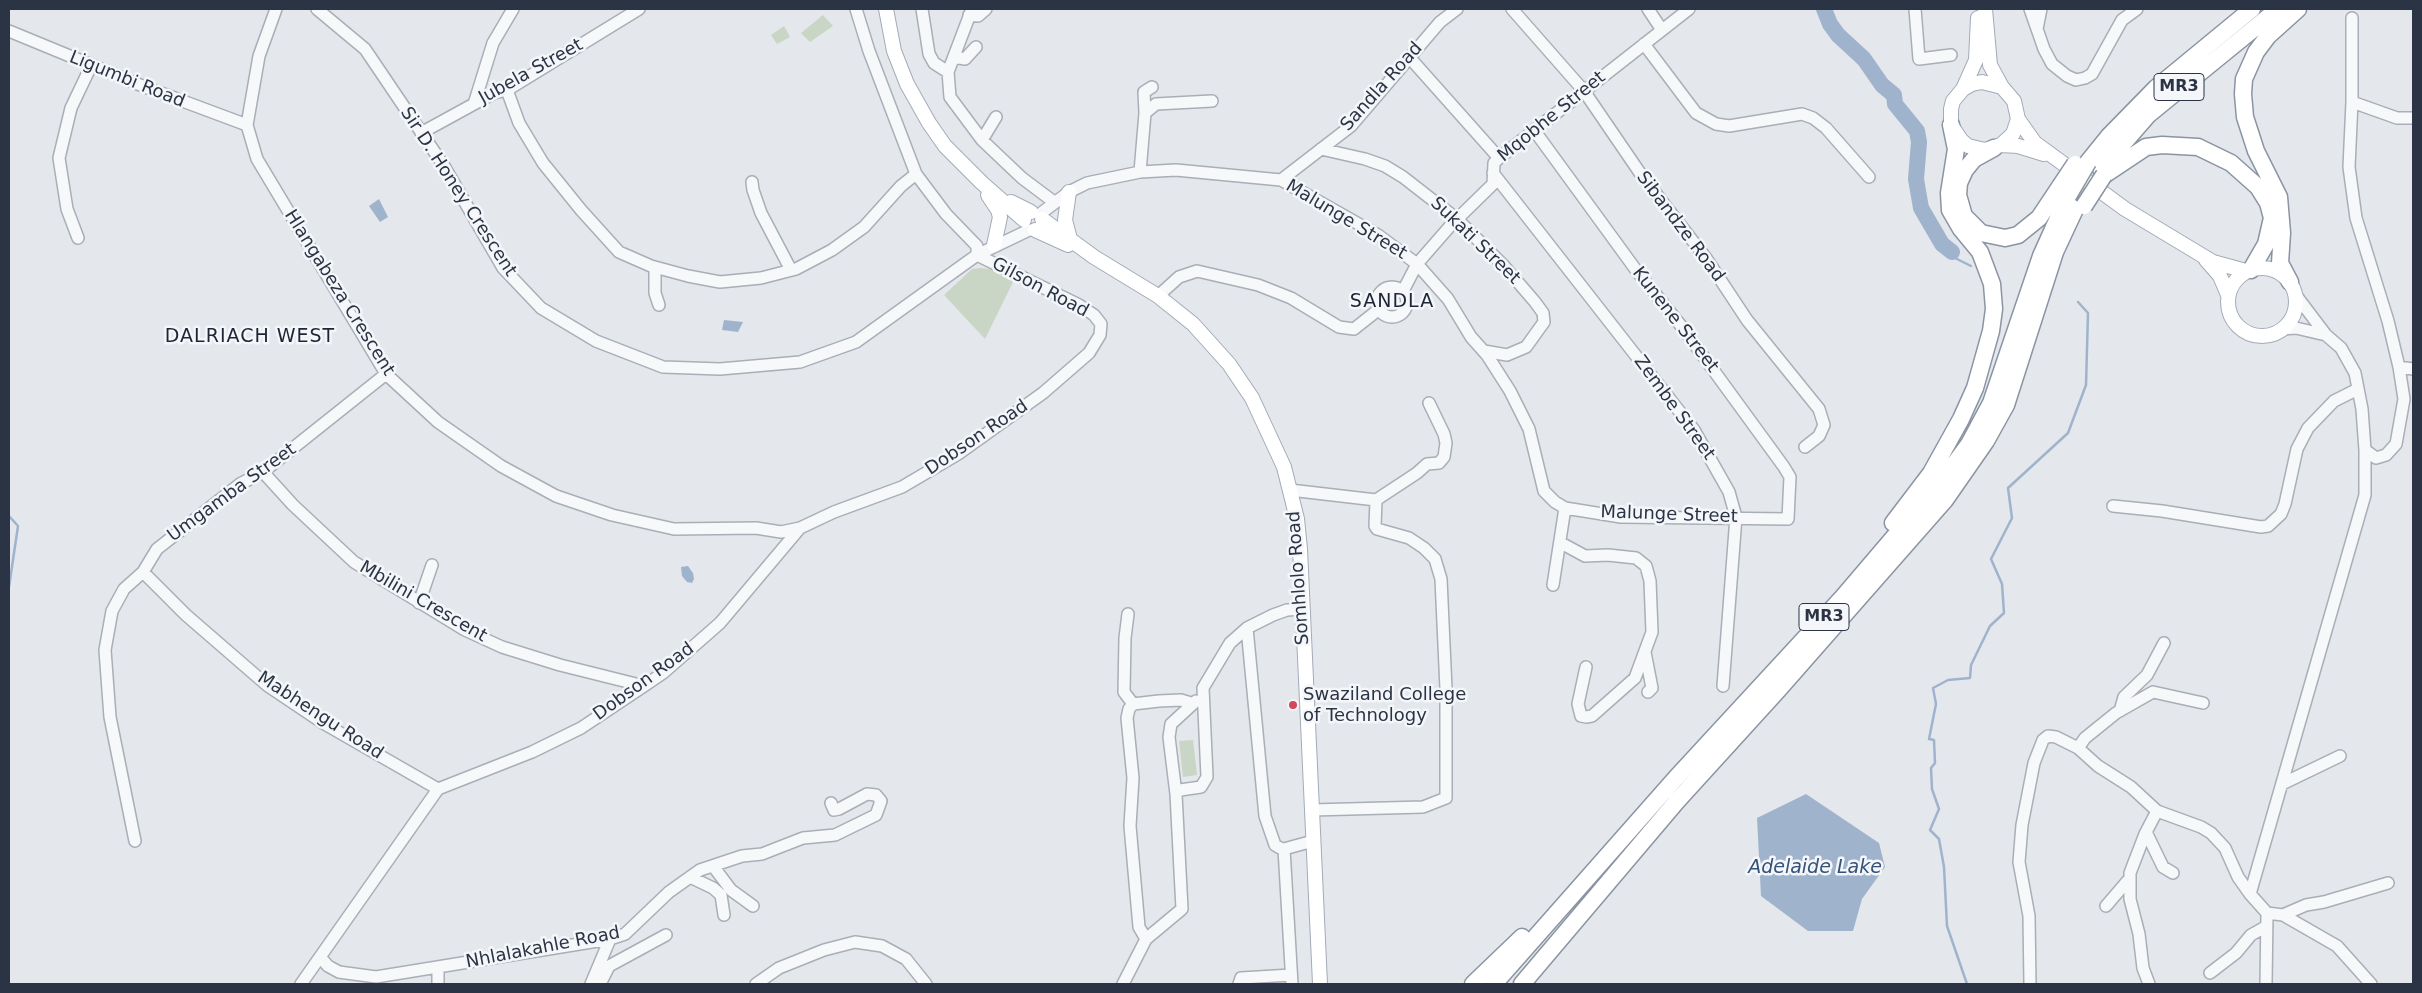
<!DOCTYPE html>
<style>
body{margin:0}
#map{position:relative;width:2422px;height:993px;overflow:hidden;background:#e4e7ec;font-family:"DejaVu Sans",sans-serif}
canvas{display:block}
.frame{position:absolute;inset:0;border:10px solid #2b3445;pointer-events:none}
</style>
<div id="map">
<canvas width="2422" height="993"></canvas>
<div class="frame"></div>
</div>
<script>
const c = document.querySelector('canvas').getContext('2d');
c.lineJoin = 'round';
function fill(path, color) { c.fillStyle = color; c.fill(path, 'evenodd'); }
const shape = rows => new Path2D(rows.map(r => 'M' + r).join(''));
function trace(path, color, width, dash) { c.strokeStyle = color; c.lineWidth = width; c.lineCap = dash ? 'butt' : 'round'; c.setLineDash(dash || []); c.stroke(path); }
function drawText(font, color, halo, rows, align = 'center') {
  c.font = font + ' "DejaVu Sans",sans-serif'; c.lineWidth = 5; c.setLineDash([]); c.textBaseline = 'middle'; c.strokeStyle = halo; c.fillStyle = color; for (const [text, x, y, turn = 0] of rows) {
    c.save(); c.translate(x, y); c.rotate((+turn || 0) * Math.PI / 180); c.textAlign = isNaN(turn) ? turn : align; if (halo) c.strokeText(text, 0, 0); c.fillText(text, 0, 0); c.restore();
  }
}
const green = shape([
 [823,15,833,26,810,42,801,33],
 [784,26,790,37,777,44,771,35],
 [980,268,990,269,1013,282,985,339,944,295,972,269],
 [1193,740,1197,775,1183,777,1179,741]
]);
const water = shape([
 [379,199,388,217,380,222,369,206],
 [724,320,743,322,738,332,722,330],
 [688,566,693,573,694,579,692,583,687,582,682,576,681,567],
 [1806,794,1879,843,1885,867,1862,899,1853,931,1808,931,1761,896,1757,818]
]);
const stream = shape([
 [1952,252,1955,258,1971,266],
 [9,516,18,526,9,587],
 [1967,984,1947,926,1944,867,1939,839,1930,830,1939,809,1932,789,1931,768,1935,763,1934,740,1929,739,1936,704,1933,688,1948,680,1970,678,1971,665,1990,626,2004,613,2002,584,1991,559,2012,518,2008,488,2068,433,2086,385,2088,313,2078,302]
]);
const river = shape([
 [1824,9,1830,24,1838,35,1864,59,1882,85,1894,95,1895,104,1917,131,1919,142,1916,179,1921,208,1942,244,1952,252]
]);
const minor = shape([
 [276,9,259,56,247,125,257,159,386,374,438,422,501,466,556,496,612,515,674,529,756,528,781,532,800,528],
 [317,9,365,49,444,166,503,268,541,308,596,341,663,367,720,369,800,362,856,342,977,255,1029,230],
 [856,9,869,51,916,174,946,214,977,246,977,255],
 [922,9,929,54,934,63,948,72],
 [972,9,948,72,950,97,982,140,1022,178,1054,202],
 [1512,9,1584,91,1640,173,1706,258,1747,320,1819,409,1824,425,1819,436,1805,447],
 [1648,9,1662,30],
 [1915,9,1919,59,1951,55],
 [2030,9,2044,49,2052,64,2067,76,2076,80,2085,78,2092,74,2122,20,2137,9],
 [969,15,978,16,986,9],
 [2352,18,2352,102,2349,167,2356,218,2388,321,2399,367,2404,399,2396,444,2386,455,2376,458,2365,450],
 [2037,29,2041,9],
 [9,31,145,87,247,125],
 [1644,44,1696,113,1716,124,1729,126,1802,114,1813,118,1826,128,1869,177],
 [954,57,965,59,976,47],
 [1410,58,1499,158],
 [507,90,519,123,543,163,581,210,619,252,651,266,688,276,720,282,761,278,796,269,832,250,864,227,901,186,916,174],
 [2352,102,2397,118,2413,118],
 [474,104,493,43,513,9],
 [1145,113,1144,92,1152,87],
 [421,133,494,93,507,90,639,9],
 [982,140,996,117],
 [1321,149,1365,159,1385,166,1403,177,1457,219,1504,266,1535,302,1543,313,1544,322,1526,347,1507,355,1484,351],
 [1140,172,1145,113,1156,104,1212,101],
 [1493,173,1694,430,1729,492,1736,517,1723,686],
 [1281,180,1351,126,1440,22,1457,9],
 [752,182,753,190,761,213,791,270],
 [1040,214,1069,192,1087,183,1140,172,1176,170,1281,180,1378,235,1417,264,1448,299,1471,337,1487,355,1510,391,1529,429,1544,491,1555,502,1565,508,1621,517,1788,519,1790,477,1784,467,1682,327,1636,270,1534,130],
 [78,238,67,209,59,158,71,108,91,66],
 [655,267,655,293,659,305],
 '1377 302a15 15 0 1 1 30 0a15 15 0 1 1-30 0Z',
 [1403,291,1417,264,1451,225,1493,184,1494,163,1499,158,1689,9],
 [1158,296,1179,277,1197,271,1258,285,1291,298,1339,327,1354,329,1378,310],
 [2282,329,2296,328,2326,335],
 [2399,367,2413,369],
 [263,472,293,505,354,562,465,630,502,647,560,665,644,686],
 [1290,490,1376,500,1375,526,1377,529,1409,538,1424,548,1435,559,1441,579,1446,689,1446,798,1423,807,1312,810],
 [1376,500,1417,473,1427,464,1439,463,1444,457,1446,443,1444,434,1429,403],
 [2113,506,2162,511,2261,527,2268,526,2281,514,2285,504,2297,449,2308,428,2334,401,2358,389],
 [1561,543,1585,556,1608,555,1636,558,1646,566,1650,581,1652,632,1635,678,1592,716,1586,717,1581,716,1578,704,1586,667],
 [143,572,186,615,268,686,323,723,438,789],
 [1553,585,1565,508],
 [419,603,432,565],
 [1128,614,1125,638,1124,692,1133,704],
 [1247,628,1265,816,1275,845,1280,848,1284,849,1313,841],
 [1645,652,1652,688,1648,692],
 [2203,703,2153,692,2116,713,2085,738,2078,748,2098,766,2131,787,2157,811,2201,827,2211,833,2225,848,2238,877,2250,894],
 [2120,711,2124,697,2147,675,2164,643],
 [2282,784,2340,756],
 [1176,794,1169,737,1171,724,1196,701],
 [2146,832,2163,867,2173,873],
 [135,841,110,717,105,650,112,611,124,589,143,572,157,549,240,484,263,472,386,374],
 [1284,849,1292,984],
 [713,866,731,890,753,906],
 [690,877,713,888,721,895,724,915],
 [2106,906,2130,878],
 [2267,913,2283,915,2337,946,2371,984],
 [2283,915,2306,905,2324,902,2388,883],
 [1146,939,1139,927,1130,826,1133,778,1127,718,1129,709,1133,704,1159,701,1181,700,1191,703],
 [320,957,328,966,339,972,376,977,610,939,625,934,669,892,700,870,742,856,762,854,803,838,835,835,876,815,881,801,876,795,867,794,839,809,834,810,831,803],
 [438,968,438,984],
 [2210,973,2236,953,2251,935,2267,926],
 [301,984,438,789,532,752,581,728,644,686,663,673,720,623,800,528,834,512,902,487,958,454,1043,393,1089,353,1100,335,1101,324,1094,315,1079,305,977,255],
 [591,984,610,939],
 [600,984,609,966,666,935],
 [756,984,779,968,824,950,855,942,882,946,906,959,926,984],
 [1123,984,1146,939,1182,909,1176,794,1180,790,1201,787,1207,777,1203,688,1230,643,1247,628,1273,615,1287,610,1303,609],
 [1239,984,1241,978,1291,975],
 [2030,984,2029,916,2019,862,2022,825,2034,763,2043,740,2048,736,2056,737,2078,748],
 [2149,984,2143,968,2139,934,2130,899,2130,873,2145,834,2157,811],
 [2266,984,2267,913,2250,894,2365,495,2365,450,2362,409,2355,373,2341,348,2326,335,2295,294]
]);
const major = shape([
 [886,9,894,51,907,84,929,123,945,146,982,183,1024,220],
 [1985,9,1990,65,2002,87,2014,101,2018,119,2013,134,2001,145,1985,150,1968,146,1961,140,1951,125,1951,109,1953,101,1963,89,1972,84,1982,82,2002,87],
 [1963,89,1976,60,1978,18],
 [2018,119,2035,143,2125,209,2213,262,2246,271],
 [2001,145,2018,146,2044,154],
 [1069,192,1065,220,1070,239],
 [988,195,998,210,1000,217,994,245],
 [1011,202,1031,212],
 [1042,219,1094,257,1158,296,1193,324,1229,364,1252,398,1284,467,1297,519,1300,549,1320,984],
 [1035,230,1068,245],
 [2206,260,2220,276,2228,295],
 '2228 302a34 34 0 1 1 68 0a34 34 0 1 1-68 0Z'
]);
const highway = shape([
 [1994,148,1974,159,1965,170,1959,183,1958,195,1964,216,1981,233,2005,238,2018,235,2039,218,2061,185],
 [2088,162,2109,136,2156,88,2252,9],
 [2101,169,2148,115,2278,9],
 [2104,175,2146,147,2162,145,2198,147,2231,163,2258,187,2268,203,2272,218,2266,244,2251,270],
 [2290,282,2280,263,2282,233,2279,197,2256,151,2245,117,2243,94,2244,79,2256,52,2268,36,2298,9],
 [1893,523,1931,473,1961,419,1975,388,1991,331,1994,309,1992,284,1980,252,1961,229,1950,210,1949,193,1956,149,1951,125],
 [1473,984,1522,937],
 [1494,984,1675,779,1843,597,1941,482,1969,444,1991,403,2041,256,2068,196],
 [1522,984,1677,801,1778,690,1945,500,1986,441,2006,405,2055,252,2076,207]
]);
const highwayBridge = shape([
 [2061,185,2075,164],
 [2068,196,2088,162],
 [2084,206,2104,175]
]);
const markers = [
 [1293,705,5,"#d1495b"]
];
const shields = [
 [2179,87,50],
 [1824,617,50]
];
const shieldNames = [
 ["MR3",2179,87],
 ["MR3",1824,617]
];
const streetNames = [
 ["Jubela Street",531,72,-29],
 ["Ligumbi Road",127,80,22],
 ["Sandla Road",1382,87,-48],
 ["Mqobhe Street",1552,117,-39],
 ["Sir D. Honey Crescent",458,192,57],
 ["Malunge Street",1346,220,31],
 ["Sibandze Road",1680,227,53],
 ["Sukati Street",1475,241,44],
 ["Gilson Road",1040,288,28],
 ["Hlangabeza Crescent",339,293,58],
 ["Kunene Street",1675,320,52],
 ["Zembe Street",1674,408,54],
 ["Dobson Road",977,438,-34],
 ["Umgamba Street",232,493,-36],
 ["Malunge Street",1669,515,2],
 ["Somhlolo Road",1299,578,-94],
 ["Mbilini Crescent",423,602,30],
 ["Dobson Road",644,682,-36],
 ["Mabhengu Road",320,716,33],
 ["Nhlalakahle Road",543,948,-11]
];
const poiNames = [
 ["Swaziland College",1303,695],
 ["of Technology",1303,716]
];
const neighbourhoodNames = [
 ["SANDLA",1392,302],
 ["DALRIACH WEST",250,337]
];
const waterNames = [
 ["Adelaide Lake",1815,868]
];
fill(green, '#c9d6c5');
fill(water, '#9fb4cc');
trace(stream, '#9fb4cc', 2.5);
trace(river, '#9fb4cc', 16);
trace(minor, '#a9aeb7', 14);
trace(major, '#a3abb8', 16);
trace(highway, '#8b94a3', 19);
trace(minor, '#f7f8fa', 11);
trace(major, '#fff', 14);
trace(highway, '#fff', 16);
trace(highwayBridge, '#8b94a3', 19, []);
trace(highwayBridge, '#fff', 16);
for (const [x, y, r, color] of markers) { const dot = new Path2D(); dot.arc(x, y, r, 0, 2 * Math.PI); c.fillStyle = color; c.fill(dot); trace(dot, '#f4f6f9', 2); }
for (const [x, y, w] of shields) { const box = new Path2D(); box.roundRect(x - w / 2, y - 13.5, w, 27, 4); c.fillStyle = '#f4f6f9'; c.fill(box); trace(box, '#2b3445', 1); }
drawText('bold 16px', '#2b3445', null, shieldNames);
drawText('18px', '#2b3445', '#f4f6f9', streetNames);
drawText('18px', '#2b3445', '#f4f6f9', poiNames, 'left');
c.letterSpacing = '1px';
drawText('19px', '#1d2536', '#f4f6f9', neighbourhoodNames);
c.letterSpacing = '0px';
drawText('italic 19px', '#34527a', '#f4f6f9', waterNames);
</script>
